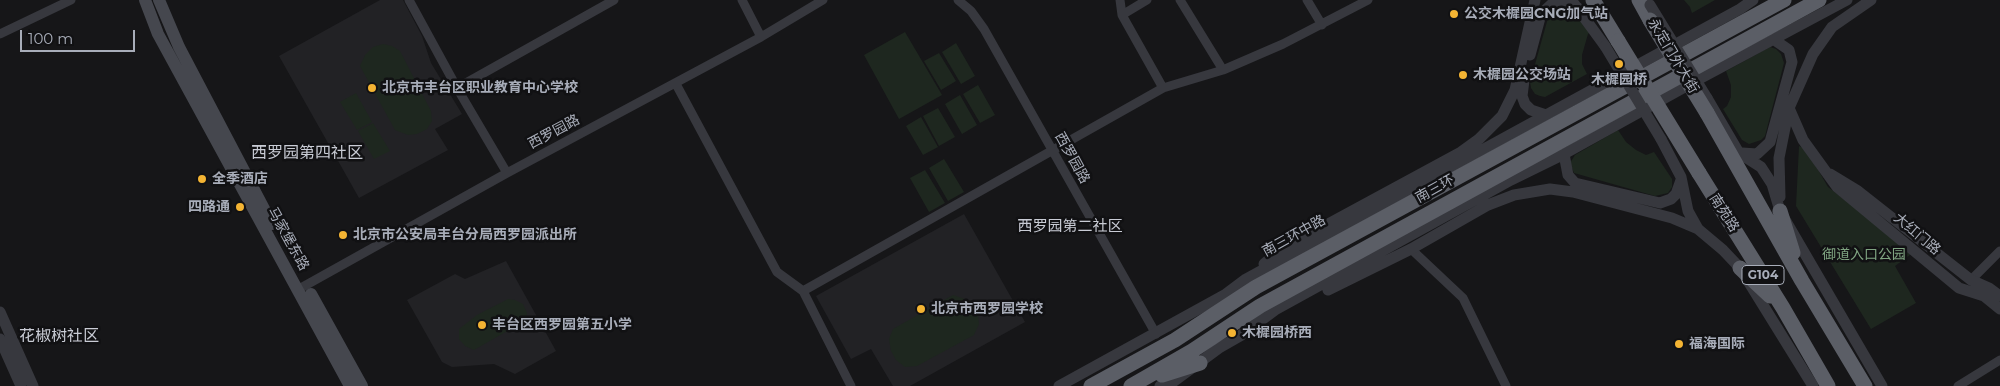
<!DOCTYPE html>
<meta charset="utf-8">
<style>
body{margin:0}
#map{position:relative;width:2000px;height:386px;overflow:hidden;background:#161618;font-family:Montserrat,sans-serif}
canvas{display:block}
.scale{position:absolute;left:20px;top:30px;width:115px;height:22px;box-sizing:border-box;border:2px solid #a8adb9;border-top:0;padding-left:6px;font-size:15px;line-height:18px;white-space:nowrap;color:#a8adb9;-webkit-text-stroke:4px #111113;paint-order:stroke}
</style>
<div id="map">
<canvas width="2000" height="386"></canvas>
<div class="scale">100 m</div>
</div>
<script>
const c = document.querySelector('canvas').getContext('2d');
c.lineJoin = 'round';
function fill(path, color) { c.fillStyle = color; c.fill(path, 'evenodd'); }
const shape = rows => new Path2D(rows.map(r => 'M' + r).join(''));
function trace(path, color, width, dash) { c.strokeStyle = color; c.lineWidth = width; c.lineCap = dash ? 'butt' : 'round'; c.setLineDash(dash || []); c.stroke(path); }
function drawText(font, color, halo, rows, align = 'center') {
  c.font = font + ' Montserrat,"Noto Sans SC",sans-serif'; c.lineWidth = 5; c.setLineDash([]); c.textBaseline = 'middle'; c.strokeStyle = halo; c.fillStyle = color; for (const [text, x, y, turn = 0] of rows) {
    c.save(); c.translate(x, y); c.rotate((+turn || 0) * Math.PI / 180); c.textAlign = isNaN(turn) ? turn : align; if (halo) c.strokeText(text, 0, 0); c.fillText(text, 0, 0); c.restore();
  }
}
const built = shape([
 [380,0,403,0,422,36,431,63,462,114,435,129,448,150,359,198,279,56],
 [964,214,1025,322,910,386,893,386,871,349,851,359,816,296],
 [506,261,556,351,515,374,494,364,452,367,442,362,407,300,455,274,465,279]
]);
const green = shape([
 [1684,0,1715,0,1692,13,1690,7],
 [1566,1,1591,31,1588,34,1582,55,1582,64,1587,74,1545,97,1540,96,1535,94,1531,88,1530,82,1550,11],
 [905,32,942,95,899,119,864,55],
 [956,43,975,76,961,84,942,52],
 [383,44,392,46,400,51,431,111,432,121,427,129,417,134,408,135,395,130,360,66,365,55,373,47],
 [1770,47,1776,49,1781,54,1784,63,1765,136,1761,140,1749,144,1742,140,1723,109,1727,106,1731,97,1731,85,1726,71],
 [939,53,956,81,941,90,924,61],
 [978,85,995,115,980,123,963,94],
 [356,93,372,122,357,130,340,102],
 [960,95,977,125,962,134,945,104],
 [938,108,955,137,939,146,923,116],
 [921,117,938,147,923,155,906,126],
 [373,123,390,151,374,159,358,131],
 [1618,130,1626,142,1636,150,1646,155,1654,152,1672,179,1672,187,1668,193,1655,196,1574,173,1570,163,1575,155],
 [1799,146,1806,149,1828,187,1914,252,1895,266,1916,303,1871,329,1796,206],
 [944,159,964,192,948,201,929,168],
 [925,170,945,203,929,212,910,178],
 [953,295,971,301,977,308,979,324,974,335,917,366,905,367,896,360,891,351,889,339,893,329],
 [508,299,515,300,523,304,527,313,525,321,474,350,465,346,459,339,459,329,477,315]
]);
const minor = shape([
 [409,0,457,88,507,173],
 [742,0,761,37],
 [958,0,971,11,984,29,1156,334],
 [1120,0,1122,15,1163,88],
 [1180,0,1223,70],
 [1307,0,1322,25],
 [1122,15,1147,0],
 [0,34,71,0],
 [676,84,777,272,803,291,851,386],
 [457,88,614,0],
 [1411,249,1463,298,1506,386],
 [1971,280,2000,251],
 [299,289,507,173,761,37,823,0],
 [803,291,1163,88,1223,70,1283,44,1368,0],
 [1958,386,2000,360]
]);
const tertiary = shape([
 [1572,1,1605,46],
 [1530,55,1541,14,1554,2,1562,1,1577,7],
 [1524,80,1522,96,1525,104,1531,110,1546,115],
 [1707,98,1739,153,1761,167,1772,184,1780,211,1882,386],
 [1789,108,1803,140,1837,187,1959,288,1984,296,2000,309],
 [1661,139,1681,177,1688,211,1698,229],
 [1742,153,1757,154,1770,142,1792,62,1789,50,1773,39],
 [1564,154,1568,175,1575,183,1660,203,1671,199,1676,194,1681,180],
 [1830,174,1858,191,1971,280,1989,288,2000,296],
 [1780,197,1779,158,1789,108,1813,54,1832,27,1871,0],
 [1264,264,1280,250,1461,152,1479,139,1502,116,1515,90,1535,0],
 [1328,290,1411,249,1488,205,1514,195,1550,189,1573,192,1672,218,1698,229,1723,250,1740,268,1813,386],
 [0,312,33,386],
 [0,339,21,386],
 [1059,386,1226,294,1246,279,1740,9,1753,0],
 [1160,386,1173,382,1219,348,1240,336,1275,310,1511,180,1564,154,1701,78,1847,0]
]);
const secondary = shape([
 [145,0,158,34,350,386],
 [159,0,179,47,272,224],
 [311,294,362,386]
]);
const trunk = shape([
 [1593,0,1618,41],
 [1639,0,1650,20],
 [1707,113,1802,281,1865,386],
 [1699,173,1783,308,1828,386],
 [1780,211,1793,253],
 [1740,268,1770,296],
 [1162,375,1200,363],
 [1091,386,1175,340,1256,287,1784,0],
 [1131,386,1192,351,1260,306,1819,0]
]);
const tertiaryBridge = shape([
 [1650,5,1707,98],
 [1605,46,1661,139]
]);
const trunkBridge = shape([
 [1650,20,1707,113],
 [1618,41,1699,173]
]);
const markers = [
 [1454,14,5,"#f4b433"],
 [1619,64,5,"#f4b433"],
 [1463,75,5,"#f4b433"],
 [372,88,5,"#f4b433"],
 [202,179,5,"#f4b433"],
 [240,207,5,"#f4b433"],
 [343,235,5,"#f4b433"],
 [921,309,5,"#f4b433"],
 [482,325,5,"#f4b433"],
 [1232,333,5,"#f4b433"],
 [1679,344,5,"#f4b433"]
];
const shields = [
 [1763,275,42]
];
const shieldNames = [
 ["G104",1763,275]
];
const poiNames = [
 ["公交木樨园CNG加气站",1464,14],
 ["木樨园公交场站",1473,75],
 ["木樨园桥",1619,80,"center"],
 ["北京市丰台区职业教育中心学校",382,88],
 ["全季酒店",212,179],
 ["四路通",230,207,"right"],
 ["北京市公安局丰台分局西罗园派出所",353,235],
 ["北京市西罗园学校",931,309],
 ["丰台区西罗园第五小学",492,325],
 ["木樨园桥西",1242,333],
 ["福海国际",1689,344]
];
const streetNames = [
 ["永定门外大街",1673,56,59],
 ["西罗园路",554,132,-28],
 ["西罗园路",1072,158,61],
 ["南三环",1435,189,-29],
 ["南苑路",1724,213,58],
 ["大红门路",1917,234,40],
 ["南三环中路",1294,236,-29],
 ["马家堡东路",288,239,61]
];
const parkNames = [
 ["御道入口公园",1864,255]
];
const neighbourhoodNames = [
 ["西罗园第二社区",1070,227]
];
const quarterNames = [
 ["西罗园第四社区",307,153],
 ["花椒树社区",59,336]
];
fill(built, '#222225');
fill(green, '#1e271f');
trace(minor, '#37383e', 9);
trace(tertiary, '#37383e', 11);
trace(secondary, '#45474e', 12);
trace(trunk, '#5b5e66', 15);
trace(tertiaryBridge, '#37383e', 11);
trace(trunkBridge, '#5b5e66', 15);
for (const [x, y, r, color] of markers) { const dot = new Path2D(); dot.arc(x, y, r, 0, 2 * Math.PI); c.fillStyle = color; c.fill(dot); trace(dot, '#111113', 2); }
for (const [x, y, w] of shields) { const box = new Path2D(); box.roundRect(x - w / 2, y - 9.5, w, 19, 4); c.fillStyle = '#111113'; c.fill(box); trace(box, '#a8adb9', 1); }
drawText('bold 12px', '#a8adb9', null, shieldNames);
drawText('bold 14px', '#a8adb9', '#111113', poiNames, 'left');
drawText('14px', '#a8adb9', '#111113', streetNames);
drawText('14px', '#7fa481', '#111113', parkNames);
drawText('15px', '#c9ccd5', '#111113', neighbourhoodNames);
drawText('16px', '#c9ccd5', '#111113', quarterNames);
</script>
